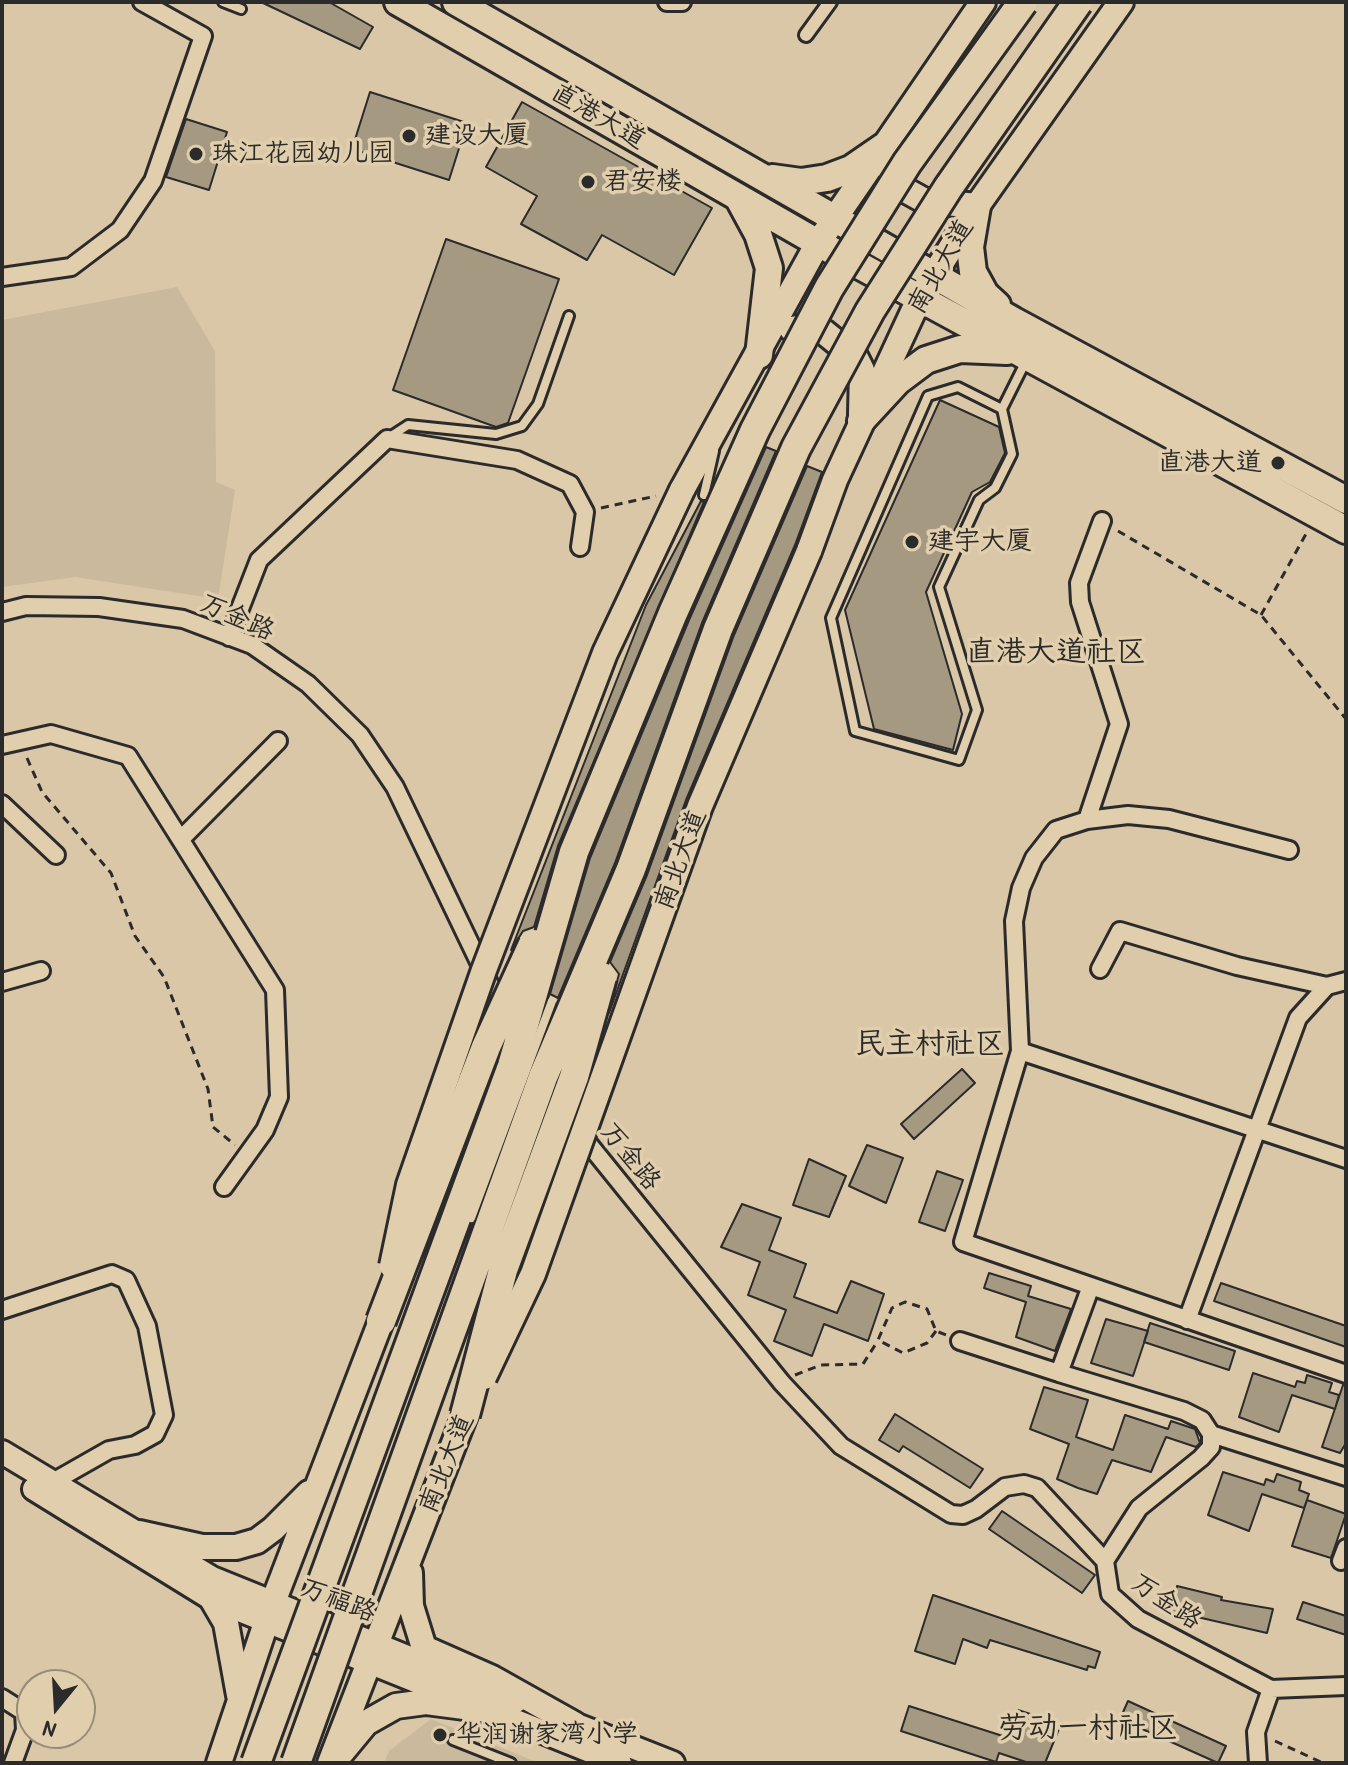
<!DOCTYPE html>
<meta charset="utf-8">
<style>
body{margin:0}
#map{position:relative;width:1348px;height:1765px;overflow:hidden;background:#dac7a7;font-family:"Patrick Hand",sans-serif}
canvas{display:block}
.frame{position:absolute;inset:0;border:4px solid #2b2b2b;pointer-events:none}
.north{position:absolute;left:16px;top:1669px;width:80px;height:80px;box-sizing:border-box;background:#e1ceac;border:2px solid #988d78;border-radius:50%;rotate:198deg;font-size:22px;font-weight:700;line-height:32px;text-align:center;color:#2b2b2b}
.north::after{content:'';display:block;margin:auto;width:28px;height:36px;background:#2b2b2b;clip-path:polygon(50% 0,100% 100%,50% 72%,0 100%)}
</style>
<div id="map">
<canvas width="1348" height="1765"></canvas>
<div class="frame"></div>
<div class="north">N</div>
</div>
<script>
const c = document.querySelector('canvas').getContext('2d');
c.lineJoin = 'round';
function fill(path, color) { c.fillStyle = color; c.fill(path, 'evenodd'); }
const shape = rows => new Path2D(rows.map(r => 'M' + r).join(''));
function trace(path, color, width, dash) { c.strokeStyle = color; c.lineWidth = width; c.lineCap = dash ? 'butt' : 'round'; c.setLineDash(dash || []); c.stroke(path); }
function drawText(font, color, halo, rows, align = 'center') {
  c.font = font + ' "Patrick Hand","LXGW WenKai TC",sans-serif'; c.lineWidth = 7; c.setLineDash([]); c.textBaseline = 'middle'; c.strokeStyle = halo; c.fillStyle = color; for (const [text, x, y, turn = 0] of rows) {
    c.save(); c.translate(x, y); c.rotate((+turn || 0) * Math.PI / 180); c.textAlign = isNaN(turn) ? turn : align; if (halo) c.strokeText(text, 0, 0); c.fillText(text, 0, 0); c.restore();
  }
}
const built = shape([
 [177,287,215,351,216,482,235,490,218,599,75,577,2,587,2,320],
 [431,1719,539,1763,384,1763,389,1751]
]);
const building = shape([
 [261,2,329,2,373,27,360,49,261,2],
 [370,92,467,123,449,180,352,149,370,92],
 [522,102,712,208,674,275,602,235,587,260,521,224,537,196,486,167,522,102],
 [186,119,227,132,209,190,166,177,186,119],
 [446,239,559,279,508,423,496,427,393,390,446,239],
 [940,400,999,427,1005,453,990,482,972,492,926,592,962,714,953,750,874,729,845,610,940,400],
 [766,447,776,451,702,623,615,863,558,998,550,994,590,858,689,620,766,447],
 [807,466,822,472,795,545,686,800,609,1013,619,974,610,962,647,875,734,635,807,466],
 [701,501,704,502,558,846,534,927,523,931,511,950,646,605,701,501],
 [962,1069,975,1083,914,1139,901,1124,962,1069],
 [867,1145,903,1158,886,1203,849,1186,867,1145],
 [809,1159,846,1176,829,1217,793,1205,809,1159],
 [937,1171,963,1180,945,1231,919,1222,937,1171],
 [742,1204,781,1218,769,1250,806,1264,794,1297,837,1313,851,1281,884,1294,868,1341,824,1324,812,1356,774,1341,786,1310,748,1295,760,1262,721,1247,742,1204],
 [989,1273,1031,1286,1028,1296,1071,1309,1055,1351,1016,1337,1026,1302,984,1288,989,1273],
 [1221,1283,1346,1326,1346,1347,1214,1301,1221,1283],
 [1106,1319,1148,1331,1133,1376,1091,1363,1106,1319],
 [1150,1323,1235,1351,1229,1370,1144,1342,1150,1323],
 [1253,1373,1295,1387,1297,1381,1305,1383,1307,1375,1332,1383,1329,1392,1339,1395,1335,1409,1292,1395,1279,1432,1239,1417,1253,1373],
 [1343,1385,1346,1385,1346,1443,1340,1453,1322,1447,1343,1385],
 [1044,1387,1088,1400,1076,1437,1113,1450,1125,1415,1168,1429,1171,1421,1195,1429,1200,1443,1196,1447,1166,1437,1151,1472,1112,1460,1097,1494,1078,1488,1057,1479,1069,1444,1030,1429,1044,1387],
 [895,1414,983,1469,970,1488,903,1446,899,1452,879,1440,895,1414],
 [1223,1472,1264,1485,1266,1479,1274,1482,1277,1474,1301,1482,1299,1490,1309,1494,1304,1508,1262,1494,1249,1531,1208,1515,1223,1472],
 [1307,1500,1346,1514,1331,1558,1292,1546,1307,1500],
 [1002,1511,1095,1575,1082,1593,989,1529,1002,1511],
 [1177,1586,1222,1597,1221,1600,1273,1609,1267,1633,1171,1611,1177,1586],
 [933,1595,1100,1652,1095,1668,1088,1666,1087,1670,990,1640,987,1648,963,1639,955,1664,915,1651,933,1595],
 [1303,1602,1346,1616,1346,1635,1297,1619,1303,1602],
 [1128,1701,1226,1746,1218,1763,1120,1719,1128,1701],
 [909,1706,1009,1738,1018,1710,1061,1724,1045,1763,1029,1763,999,1753,996,1762,901,1731,909,1706]
]);
const path = shape([
 [601,508,656,496],
 [1118,531,1261,615,1346,719],
 [1261,615,1306,534],
 [27,758,42,792,111,873,135,936,164,977,208,1089,213,1127,235,1145],
 [936,1331,927,1343,903,1353,878,1340,892,1308,905,1302,927,1309,936,1331,946,1335],
 [795,1375,821,1365,863,1364,877,1342],
 [1275,1741,1323,1763]
]);
const service = shape([
 [223,2,241,9],
 [1002,409,958,387,928,396,831,618,855,731,959,760,977,710,939,587,979,500,995,488,1012,454,1002,409,1027,359],
 [388,438,408,425,496,434,522,426,538,404,569,316],
 [704,495,714,451],
 [453,1740,511,1763]
]);
const pedestrian = shape([
 [806,35,830,2]
]);
const minor = shape([
 [667,2,682,2],
 [2,277,71,267,120,230,153,181,203,36,142,2],
 [2,612,26,606,99,607,183,619,252,645,308,684,360,735,395,787,503,1012],
 [229,637,259,560,387,439,517,460,570,484,585,512,580,547],
 [2,745,51,734,128,756,275,990,279,1097,265,1130,224,1187],
 [2,804,56,855],
 [1087,820,1119,724,1080,602,1079,583,1102,521],
 [181,839,278,741],
 [1289,850,1169,819,1128,815,1087,820,1056,830,1034,858,1021,888,1014,921,1020,1051,963,1242,1346,1374],
 [1100,969,1120,931,1237,966,1327,986,1346,981],
 [2,982,41,971],
 [1020,1051,1346,1159],
 [537,1080,782,1383,841,1446,951,1514,963,1515,976,1509,1005,1487,1024,1484,1037,1488,1105,1561,1110,1594,1138,1619,1271,1689,1346,1686],
 [1091,1286,1059,1373,1184,1411,1202,1420,1211,1434,1211,1447,1201,1458,1139,1508,1105,1561],
 [2,1310,112,1274,126,1280,147,1326,164,1415,155,1434,135,1445,109,1450,51,1483],
 [1187,1320,1298,1018,1327,986],
 [960,1341,1059,1373],
 [1211,1434,1346,1477],
 [1341,1561,1346,1548],
 [2,1698,24,1712,25,1730,13,1763],
 [1258,1763,1256,1732,1271,1689]
]);
const tertiary = shape([
 [2,1452,212,1578,516,1701],
 [34,1489,212,1599,620,1763],
 [559,1718,673,1763]
]);
const secondary = shape([
 [886,165,907,191,925,201,977,206],
 [792,329,803,327,824,332,856,358,862,370,861,414],
 [682,490,818,243,983,2],
 [809,551,835,480,919,299,977,206,1121,2],
 [139,1533,202,1547,236,1547,257,1541,273,1529,309,1493],
 [410,1573,411,1606,424,1648,492,1678,574,1724],
 [212,1599,226,1623,239,1695],
 [342,1752,366,1723,396,1706,426,1702,487,1710],
 [219,1763,272,1605,381,1321],
 [330,1763,465,1415]
]);
const primary = shape([
 [398,2,818,243,1346,530],
 [456,2,1014,321,1346,500],
 [772,178,801,182,827,178,851,169,883,147],
 [739,199,758,234,769,268,759,355],
 [977,206,970,247,973,272,985,294,997,305],
 [861,421,898,381,926,360,960,349,1007,351]
]);
const serviceBridge = shape([
 [471,1218,552,1001]
]);
const secondaryBridge = shape([
 [392,1266,409,1185,484,970,605,653,682,490],
 [484,1377,533,1274,700,806,809,551]
]);
const trunkBridge = shape([
 [381,1321,486,1047,533,944],
 [465,1415,503,1270,574,1077,602,977],
 [256,1763,512,1066,574,852,673,613,755,430,829,288,907,163,1023,2],
 [296,1763,543,1077,631,869,718,629,796,448,870,311,948,188,1078,2]
]);
const markers = [
 [409,136,8,"#2b2b2b"],
 [196,154,8,"#2b2b2b"],
 [588,182,8,"#2b2b2b"],
 [1278,463,8,"#2b2b2b"],
 [912,542,8,"#2b2b2b"],
 [440,1735,8,"#2b2b2b"]
];
const streetNames = [
 ["直港大道",598,117,30],
 ["南北大道",941,267,-60],
 ["万金路",237,618,24],
 ["南北大道",681,860,-70],
 ["万金路",630,1157,51],
 ["南北大道",447,1464,-68],
 ["万福路",338,1601,21],
 ["万金路",1166,1602,34]
];
const poiNames = [
 ["建设大厦",425,136],
 ["珠江花园幼儿园",212,154],
 ["君安楼",604,182],
 ["直港大道",1262,463,"right"],
 ["建宇大厦",928,542],
 ["华润谢家湾小学",456,1735]
];
const quarterNames = [
 ["直港大道社区",1056,653],
 ["民主村社区",930,1045],
 ["劳动一村社区",1088,1729]
];
fill(built, '#cab99c');
fill(building, '#a69982');
trace(building, '#2b2b2b', 2);
trace(service, '#2b2b2b', 14);
trace(pedestrian, '#2b2b2b', 18);
trace(minor, '#2b2b2b', 22);
trace(tertiary, '#2b2b2b', 28);
trace(secondary, '#2b2b2b', 30);
trace(primary, '#2b2b2b', 32);
trace(path, '#2b2b2b', 3, [8, 6]);
trace(service, '#e1ceac', 8);
trace(pedestrian, '#e1ceac', 12);
trace(minor, '#e1ceac', 16);
trace(tertiary, '#e1ceac', 22);
trace(secondary, '#e1ceac', 24);
trace(primary, '#e1ceac', 26);
trace(serviceBridge, '#2b2b2b', 14, []);
trace(secondaryBridge, '#2b2b2b', 30, []);
trace(trunkBridge, '#2b2b2b', 34, []);
trace(serviceBridge, '#e1ceac', 8);
trace(secondaryBridge, '#e1ceac', 24);
trace(trunkBridge, '#e1ceac', 28);
for (const [x, y, r, color] of markers) { const dot = new Path2D(); dot.arc(x, y, r, 0, 2 * Math.PI); c.fillStyle = color; c.fill(dot); trace(dot, '#e1ceac', 3); }
drawText('26px', '#2b2b2b', '#e1ceac', streetNames);
drawText('26px', '#2b2b2b', '#e1ceac', poiNames, 'left');
drawText('30px', '#2b2b2b', '#e1ceac', quarterNames);
</script>
